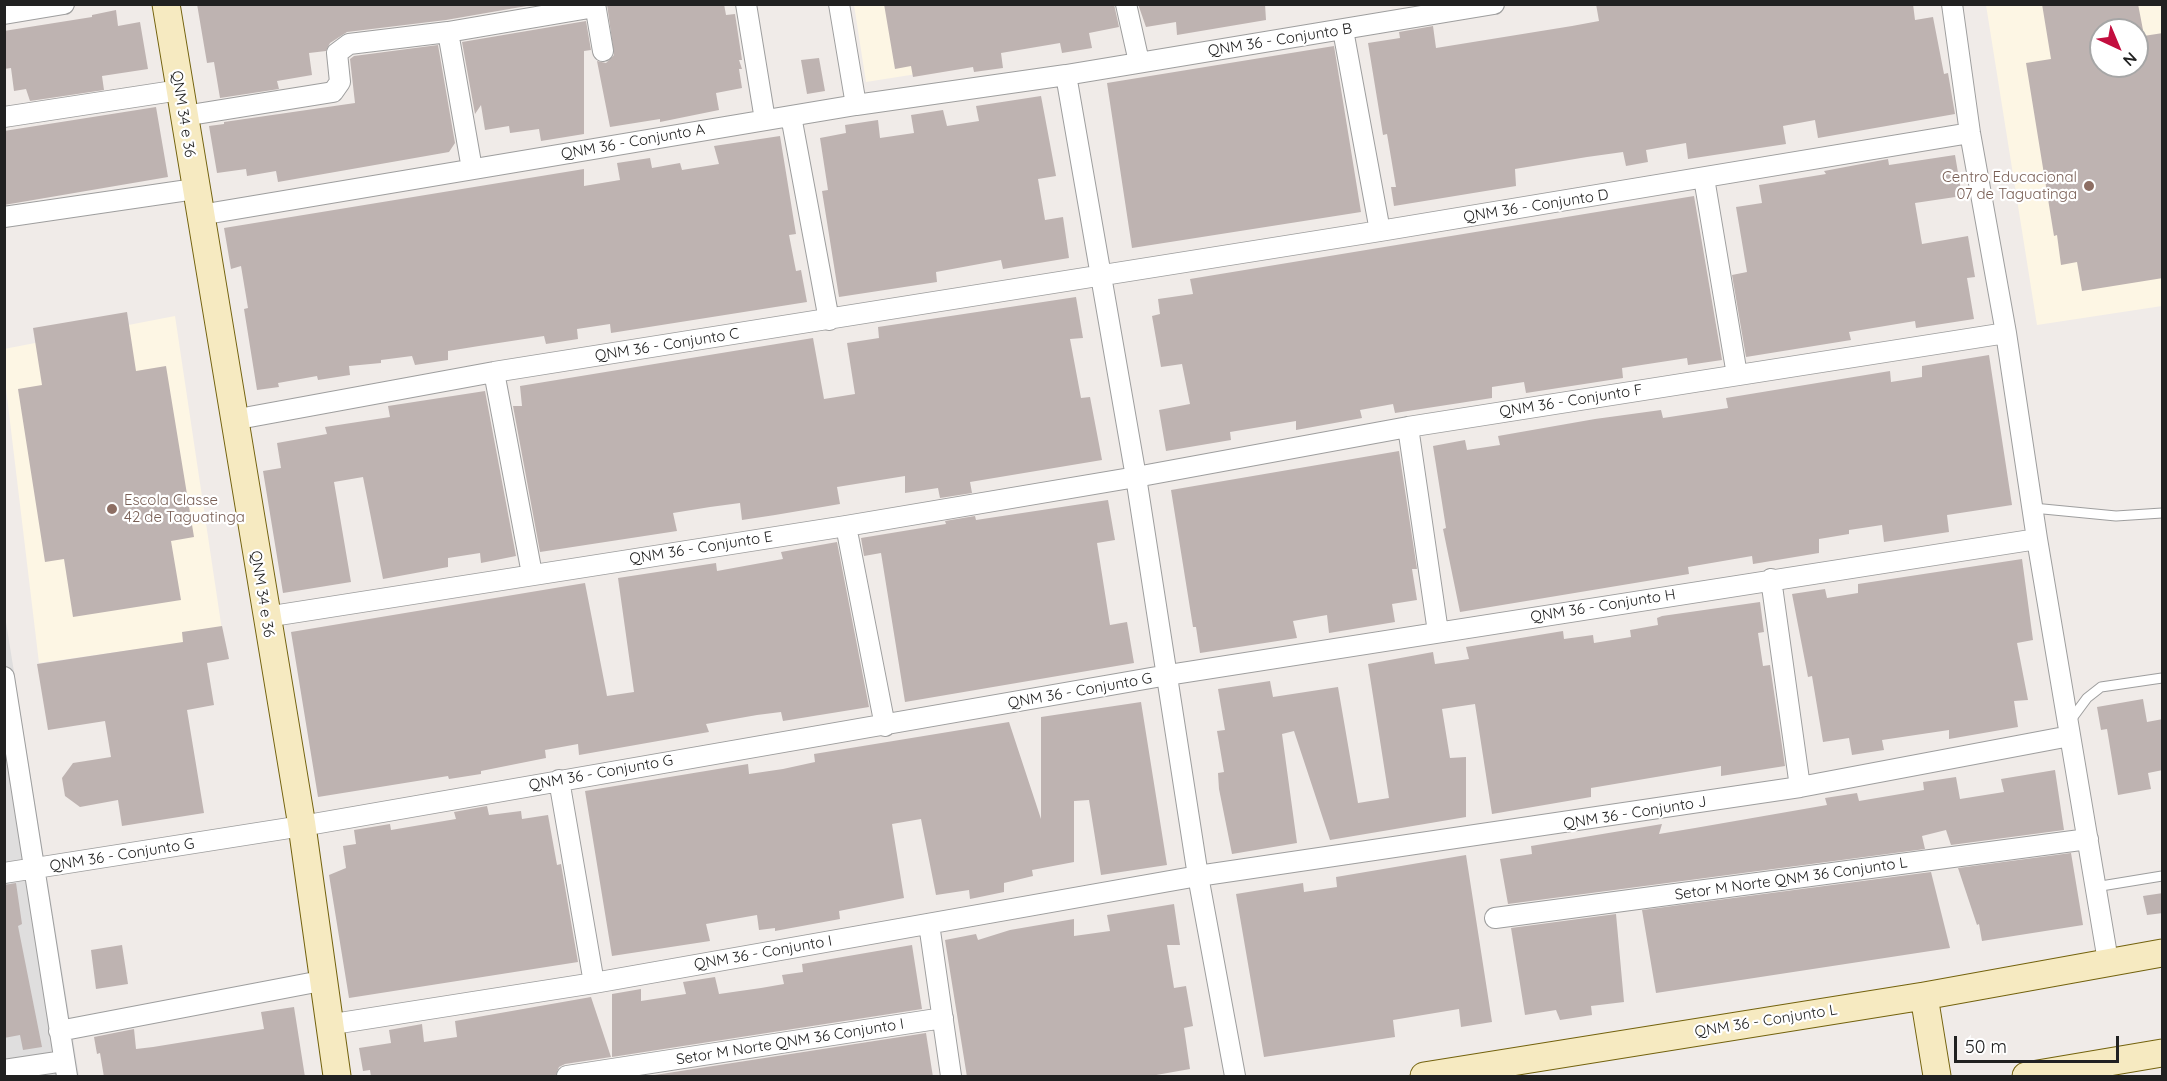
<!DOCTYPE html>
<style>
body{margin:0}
#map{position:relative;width:2167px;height:1081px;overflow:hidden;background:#f0ebe8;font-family:Quicksand,sans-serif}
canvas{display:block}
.frame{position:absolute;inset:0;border:6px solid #212121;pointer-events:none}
.north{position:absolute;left:2089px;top:18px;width:60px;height:60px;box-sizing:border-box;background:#fff;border:2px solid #a6a6a6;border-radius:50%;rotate:136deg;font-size:16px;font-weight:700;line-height:24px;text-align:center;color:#212121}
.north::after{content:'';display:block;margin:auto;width:21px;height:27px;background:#c30e3f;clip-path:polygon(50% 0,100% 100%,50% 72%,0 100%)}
.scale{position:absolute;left:1954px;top:1036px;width:165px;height:27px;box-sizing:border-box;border:3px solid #212121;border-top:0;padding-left:8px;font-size:18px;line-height:21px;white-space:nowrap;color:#212121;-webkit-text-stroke:4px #fff;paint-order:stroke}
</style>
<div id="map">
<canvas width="2167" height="1081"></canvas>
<div class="frame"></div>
<div class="north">N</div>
<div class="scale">50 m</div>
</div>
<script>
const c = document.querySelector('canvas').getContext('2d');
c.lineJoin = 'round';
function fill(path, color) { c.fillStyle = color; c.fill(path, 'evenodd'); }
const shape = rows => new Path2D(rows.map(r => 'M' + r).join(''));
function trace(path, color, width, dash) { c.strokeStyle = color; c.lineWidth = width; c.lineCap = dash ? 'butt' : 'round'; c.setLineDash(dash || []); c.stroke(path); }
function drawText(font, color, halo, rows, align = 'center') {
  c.font = font + ' Quicksand,sans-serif'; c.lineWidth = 4.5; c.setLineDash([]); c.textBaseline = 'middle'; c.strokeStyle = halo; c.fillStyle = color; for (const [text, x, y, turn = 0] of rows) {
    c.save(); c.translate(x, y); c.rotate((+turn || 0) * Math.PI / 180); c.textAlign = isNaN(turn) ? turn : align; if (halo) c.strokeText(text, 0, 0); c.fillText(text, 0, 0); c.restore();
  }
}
const residential = shape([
 [5,616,79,1076,5,1076]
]);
const education = shape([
 [854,5,952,5,961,67,866,82],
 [1986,5,2162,5,2162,306,2037,325],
 [2101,30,2137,30,2137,66,2101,66],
 [175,316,223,637,39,663,5,380,4,349]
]);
const building = shape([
 [197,4,538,4,446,20,347,32,330,43,326,51,309,53,312,75,277,81,279,89,220,98,214,62,207,63],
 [607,4,724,4,726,15,735,14,742,60,739,60,742,69,739,69,742,88,716,93,719,110,660,122,660,119,610,127,597,61,606,63,614,55],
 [884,4,1114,4,1119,27,1089,33,1092,48,1062,53,1060,43,1001,53,1003,68,974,72,973,67,913,77,911,66,895,69],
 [1138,4,1265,4,1266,20,1177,35,1176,22,1146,27],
 [1596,4,1913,4,1915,20,1933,17,1944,74,1948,73,1955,114,1818,138,1815,120,1783,126,1786,144,1688,159,1686,143,1646,150,1648,162,1626,166,1623,152,1587,157,1515,169,1516,186,1394,206,1391,187,1396,187,1387,134,1383,135,1368,43,1400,38,1399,32,1433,26,1436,48,1572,26,1599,21],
 [2042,4,2138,4,2143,30,2101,30,2101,66,2137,66,2137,37,2163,33,2163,278,2082,291,2077,262,2061,265,2057,235,2054,236,2026,63,2051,59],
 [116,10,118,26,140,22,148,69,102,76,104,90,30,101,26,89,14,91,11,68,4,69,4,31,92,17,92,15],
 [586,21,591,50,584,51,584,134,541,141,539,129,510,133,509,126,485,130,481,105,475,114,462,42],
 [438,45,455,143,449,152,278,182,276,171,247,176,246,169,217,173,209,126,224,124,224,122,355,103,350,59,354,56],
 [1334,46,1361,212,1132,248,1107,83],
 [819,58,825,91,807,94,801,60],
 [1041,96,1056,176,1038,179,1045,220,1063,217,1069,258,1003,269,1001,260,936,272,937,282,839,297,822,191,828,190,820,138,846,133,845,125,878,120,880,138,914,133,911,115,943,110,947,126,979,121,976,106],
 [156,107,168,177,4,205,4,131],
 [780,136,796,234,789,235,796,271,801,270,807,302,611,333,610,324,577,329,578,339,546,344,544,336,479,346,448,351,448,360,415,365,412,356,381,360,381,363,349,366,350,375,318,380,317,376,278,383,279,387,257,390,244,309,248,308,241,266,231,269,224,228,584,169,584,186,620,180,617,163,650,158,652,168,680,163,682,170,719,164,714,146],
 [1955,155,1962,196,1915,203,1922,244,1968,236,1975,277,1967,278,1974,319,1916,328,1915,321,1849,332,1851,340,1746,357,1732,275,1747,272,1736,207,1762,203,1759,185,1826,174,1824,171,1888,159,1889,165],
 [1694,196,1722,360,1688,365,1687,358,1622,368,1623,378,1526,393,1524,382,1492,387,1492,398,1395,413,1393,404,1360,410,1362,418,1296,430,1296,421,1230,432,1231,440,1166,451,1159,410,1190,404,1182,364,1161,367,1152,316,1160,314,1158,299,1193,294,1190,279],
 [1076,297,1083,338,1070,339,1081,398,1090,397,1102,460,970,482,972,493,940,498,938,488,905,493,905,476,837,487,840,504,775,515,742,520,740,503,710,507,673,513,677,531,540,552,513,406,522,406,520,386,813,338,824,399,855,394,847,343,879,338,878,327],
 [127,312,136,371,166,366,194,537,171,541,181,600,73,617,64,559,45,562,18,389,42,385,33,328],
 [1989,355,2012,505,1947,515,1949,532,1884,542,1882,525,1849,530,1849,534,1819,539,1819,553,1753,564,1752,556,1688,567,1689,574,1460,612,1443,529,1446,528,1433,446,1465,440,1467,450,1500,445,1498,436,1595,419,1661,410,1663,418,1728,408,1726,398,1890,371,1891,382,1922,377,1922,366],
 [485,391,516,556,481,563,480,553,448,558,448,567,383,579,363,477,334,482,351,582,283,593,263,471,281,468,277,443,327,434,325,427,390,417,388,406],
 [1399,451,1417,569,1412,569,1417,600,1392,604,1395,622,1329,633,1327,615,1293,621,1297,638,1200,653,1196,627,1193,627,1171,490],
 [1108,500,1115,540,1097,543,1110,625,1127,622,1134,663,905,702,881,553,864,556,861,538,946,524,945,521,975,516,976,520],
 [837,542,869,707,783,721,781,712,757,715,706,724,709,732,579,755,578,744,545,750,546,758,481,771,481,774,449,779,448,776,318,797,291,632,585,583,607,696,634,692,618,578,716,563,717,571,783,559,781,552],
 [2022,559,2033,640,2017,643,2028,700,2014,701,2018,727,1949,739,1949,730,1882,740,1884,750,1852,755,1849,738,1823,742,1812,676,1808,677,1792,594,1825,589,1827,598,1858,593,1858,584],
 [1760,602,1764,632,1758,633,1763,666,1770,665,1785,766,1721,776,1721,766,1591,788,1591,797,1492,814,1475,704,1442,709,1450,758,1466,757,1466,817,1330,840,1294,731,1282,734,1297,843,1232,854,1219,789,1218,773,1224,772,1217,731,1225,730,1218,689,1270,681,1273,697,1338,687,1358,803,1389,798,1368,664,1433,652,1435,664,1469,659,1466,647,1563,631,1564,639,1593,635,1594,643,1631,637,1630,630,1658,625,1657,618,1662,616],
 [222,626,229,659,207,663,214,705,187,710,204,813,122,826,118,800,80,807,65,796,62,778,73,763,111,757,105,721,48,730,37,664,183,642,182,632],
 [2143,699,2147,722,2163,719,2163,770,2148,773,2151,789,2118,795,2107,729,2101,730,2097,707],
 [1141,702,1167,865,1101,875,1089,800,1074,801,1074,862,1032,870,1033,876,1004,883,1004,892,970,899,969,890,936,895,921,819,892,824,904,898,839,911,840,919,775,931,775,928,759,930,757,915,706,924,710,941,612,956,585,791,748,764,749,774,783,769,815,762,814,754,1009,722,1041,819,1041,717],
 [2055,770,2064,830,1951,845,1946,830,1922,836,1925,849,1508,904,1500,859,1532,854,1531,846,1662,824,1659,834,1695,828,1827,805,1825,798,1857,793,1859,801,1924,790,1923,782,1956,777,1960,799,2004,792,2001,779],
 [487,806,489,815,521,811,522,819,548,815,557,865,561,864,578,962,349,998,329,875,346,868,343,846,356,844,354,830,390,824,391,830,456,819,454,812],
 [2071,853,2083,925,1982,941,1979,924,1977,925,1958,868],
 [1466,855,1492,1022,1461,1027,1459,1009,1393,1020,1395,1037,1264,1057,1236,894,1303,883,1304,892,1337,887,1336,877],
 [1931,872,1950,948,1656,993,1642,910],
 [16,883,22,924,18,926,42,1047,23,1050,20,1035,4,1038,4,885],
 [2163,893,2163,913,2147,915,2143,896],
 [1174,904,1180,945,1167,945,1174,988,1186,986,1193,1026,1184,1028,1190,1069,1145,1077,967,1077,945,940,976,934,978,940,1010,930,1074,919,1074,936,1110,931,1107,915],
 [1616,914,1624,1002,1591,1006,1592,1015,1560,1020,1556,1010,1525,1015,1511,928],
 [122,945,128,984,96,989,91,950],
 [912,945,922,1009,612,1057,612,994,641,989,641,1001,686,994,683,982,715,977,719,994,761,988,784,984,782,975,803,972,802,964],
 [591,997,611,1057,565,1064,559,1067,555,1077,371,1077,370,1070,363,1071,359,1048,391,1043,389,1030,422,1024,424,1042,457,1037,455,1021],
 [294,1007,305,1077,104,1077,100,1053,97,1054,94,1037,134,1029,136,1049,153,1047,264,1029,261,1012],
 [926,1033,933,1077,642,1077]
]);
const lane = shape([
 [2033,508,2116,516,2162,513],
 [2070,721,2087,698,2101,687,2162,678],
 [2095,887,2162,876]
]);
const street = shape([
 [595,4,603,51],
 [746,4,765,120],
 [839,4,856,105],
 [1126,4,1139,62],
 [1952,4,1970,133,2006,333,2037,539,2108,961],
 [4,14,64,4],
 [1343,30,1380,231],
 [448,32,472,169],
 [1066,75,1136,477,1198,876,1235,1076],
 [184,116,333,92,340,82,337,53,349,44,448,32,595,7],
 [791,116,829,320],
 [4,117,180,90],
 [1704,178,1737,375],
 [200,215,856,105,1066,75,1494,4],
 [4,217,195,189],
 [494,372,532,574],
 [233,420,494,372,1380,231,1970,133],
 [1408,427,1438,632],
 [846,526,885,726],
 [1771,579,1800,787],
 [266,617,846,526,1136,477,1408,427,2006,333],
 [4,677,67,1076],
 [559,780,594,983],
 [4,873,302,826,1168,675,2037,539],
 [1495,918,2088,839],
 [929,924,951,1076],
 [327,1025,594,983,1198,876,1800,787,2070,736],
 [59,1031,321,981],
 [4,1070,64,1061],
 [567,1076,943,1018]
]);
const secondary = shape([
 [166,4,302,826,337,1076],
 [1924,996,1937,1076],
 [1424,1076,1924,996,2162,953],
 [2026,1076,2162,1053]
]);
const markers = [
 [2089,186,6,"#8d6e63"],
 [112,509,6,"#8d6e63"]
];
const streetNames = [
 ["QNM 36 - Conjunto B",1280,40,-9],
 ["QNM 34 e 36",183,114,81],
 ["QNM 36 - Conjunto A",633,142,-10],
 ["QNM 36 - Conjunto D",1536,206,-9],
 ["QNM 36 - Conjunto C",667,345,-9],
 ["QNM 36 - Conjunto F",1571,401,-9],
 ["QNM 36 - Conjunto E",701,548,-9],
 ["QNM 34 e 36",262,594,81],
 ["QNM 36 - Conjunto H",1603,606,-9],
 ["QNM 36 - Conjunto G",1080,691,-10],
 ["QNM 36 - Conjunto G",601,773,-10],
 ["QNM 36 - Conjunto J",1635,813,-9],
 ["QNM 36 - Conjunto G",122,855,-9],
 ["Setor M Norte QNM 36 Conjunto L",1791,879,-8],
 ["QNM 36 - Conjunto I",763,953,-10],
 ["QNM 36 - Conjunto L",1766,1021,-9],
 ["Setor M Norte QNM 36 Conjunto I",790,1042,-9]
];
const educationNames = [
 ["Centro Educacional",2077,177],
 ["07 de Taguatinga",2077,194],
 ["Escola Classe",124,500,"left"],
 ["42 de Taguatinga",124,517,"left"]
];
fill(residential, '#dfdede');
fill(education, '#fdf6e4');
fill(building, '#beb3b1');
trace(lane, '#9e9e9e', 11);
trace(street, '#9e9e9e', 22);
trace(secondary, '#73620d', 29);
trace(lane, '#fff', 9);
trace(street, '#fff', 20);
trace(secondary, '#f6eac1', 27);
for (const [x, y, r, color] of markers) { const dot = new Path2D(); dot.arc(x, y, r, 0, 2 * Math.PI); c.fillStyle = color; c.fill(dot); trace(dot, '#fff', 2); }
drawText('15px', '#212121', '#fff', streetNames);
drawText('15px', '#785e54', '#fff', educationNames, 'right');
</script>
